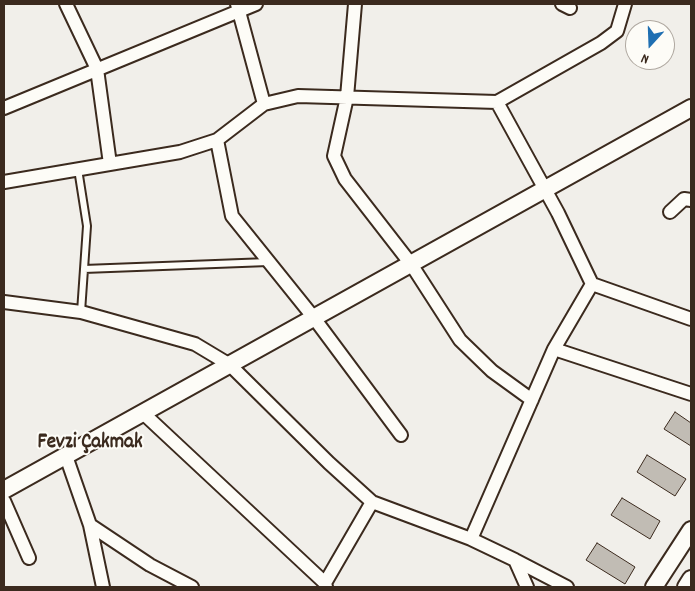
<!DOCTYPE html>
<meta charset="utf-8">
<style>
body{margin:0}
#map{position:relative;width:695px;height:591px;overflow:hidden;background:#f1efea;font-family:Dekko,sans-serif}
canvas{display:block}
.frame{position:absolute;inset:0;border:5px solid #3b2a1e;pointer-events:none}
.north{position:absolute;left:625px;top:20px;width:50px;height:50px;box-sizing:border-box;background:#fdfcf7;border:1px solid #afa8a0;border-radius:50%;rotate:200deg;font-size:14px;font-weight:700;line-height:20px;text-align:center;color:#3b2a1e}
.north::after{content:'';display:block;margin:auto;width:18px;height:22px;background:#1f6fb2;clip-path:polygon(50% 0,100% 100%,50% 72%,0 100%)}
</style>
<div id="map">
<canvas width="695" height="591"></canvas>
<div class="frame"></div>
<div class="north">N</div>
</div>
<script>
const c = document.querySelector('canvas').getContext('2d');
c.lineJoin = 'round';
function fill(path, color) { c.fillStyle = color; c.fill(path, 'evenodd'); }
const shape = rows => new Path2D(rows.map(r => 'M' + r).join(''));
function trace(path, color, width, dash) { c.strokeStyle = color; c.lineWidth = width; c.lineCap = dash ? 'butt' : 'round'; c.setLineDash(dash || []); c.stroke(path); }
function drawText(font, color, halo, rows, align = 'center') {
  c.font = font + ' Dekko,sans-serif'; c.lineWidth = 4; c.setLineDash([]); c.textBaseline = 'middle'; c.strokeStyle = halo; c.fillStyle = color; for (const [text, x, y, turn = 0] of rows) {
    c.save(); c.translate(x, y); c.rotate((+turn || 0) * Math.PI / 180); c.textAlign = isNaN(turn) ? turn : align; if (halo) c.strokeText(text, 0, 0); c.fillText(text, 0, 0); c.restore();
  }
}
const building = shape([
 [675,412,691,423,691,446,664,429,675,412],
 [647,455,686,479,675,496,637,472,647,455],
 [622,498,660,521,650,539,611,515,622,498],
 [597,543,635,567,625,584,586,560,597,543]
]);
const service = shape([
 [78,169,87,226,81,312],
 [84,269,268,262]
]);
const minor = shape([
 [66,4,97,69,110,164],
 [237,4,264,104],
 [355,4,347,97,334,156,345,179,411,264,460,340,492,371,532,400],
 [562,4,570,8],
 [497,102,601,43,617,31,625,4],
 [4,108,256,4],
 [217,140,232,216,314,318,401,435],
 [4,182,180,152,217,140,264,104,298,96,497,102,558,213,592,284,554,349,471,539],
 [670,212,684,199,691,200],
 [592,284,691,319],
 [4,302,81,312,195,344,230,365,329,463,372,502,471,539,515,560,527,587],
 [554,349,691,394],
 [143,413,325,583,326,587],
 [66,456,90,525,103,587],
 [4,501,29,558],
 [90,525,150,565,192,587],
 [515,560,567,587],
 [325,583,372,502]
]);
const tertiary = shape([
 [4,490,691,108],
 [654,587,691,530],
 [686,587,691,579]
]);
const districtNames = [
 ["Fevzi Çakmak",90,444]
];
fill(building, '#c1bcb4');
trace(building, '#3b2a1e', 1);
trace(service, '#3b2a1e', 10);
trace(minor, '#3b2a1e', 16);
trace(tertiary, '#3b2a1e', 20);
trace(service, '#fdfcf7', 6);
trace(minor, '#fdfcf7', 12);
trace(tertiary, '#fdfcf7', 16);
drawText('bold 21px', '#3b2a1e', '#fdfcf7', districtNames);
</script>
